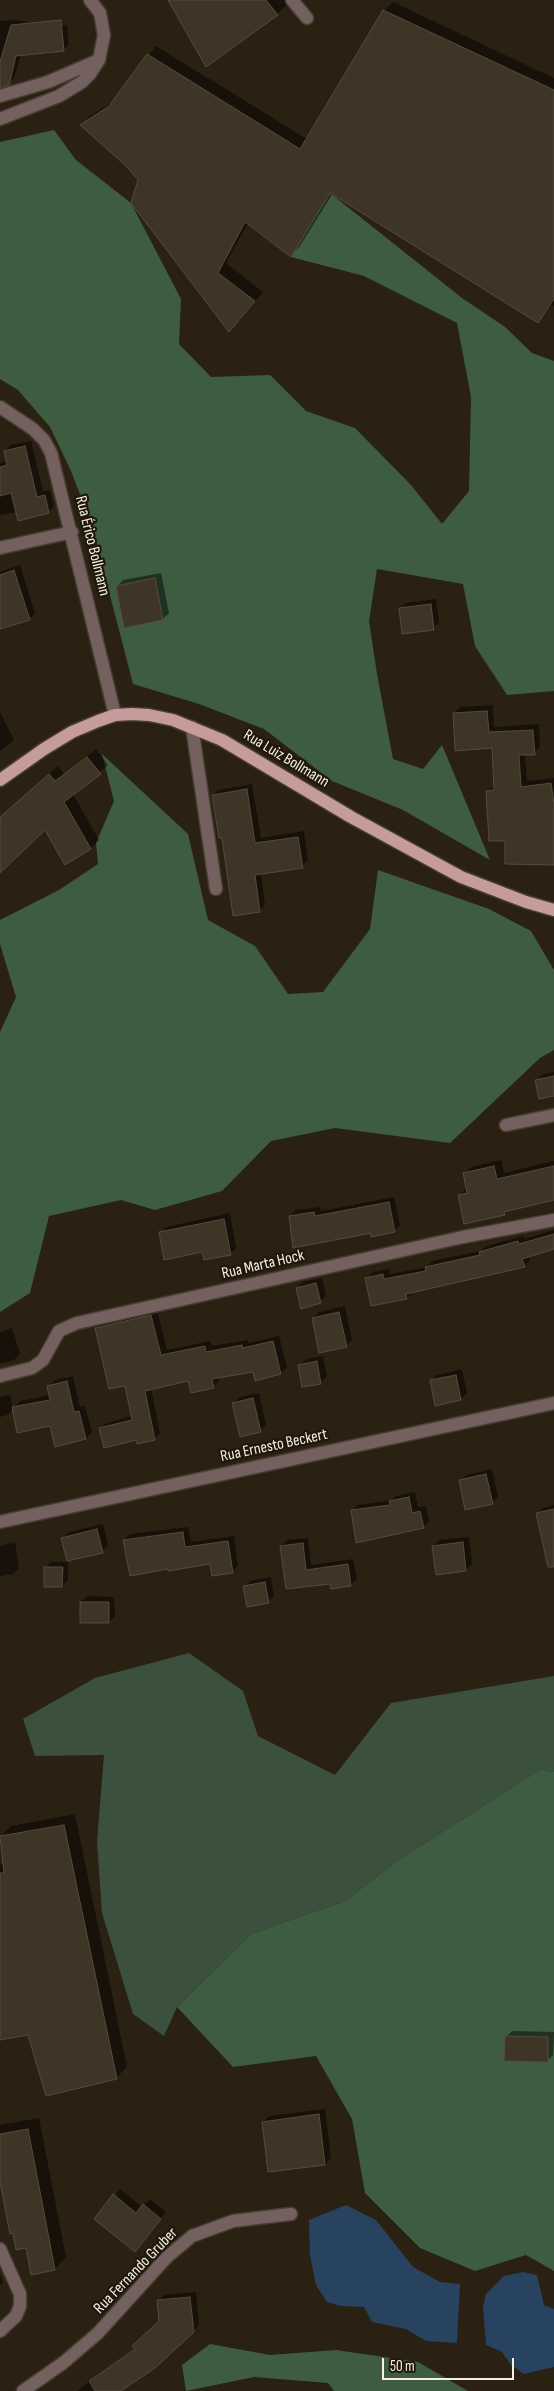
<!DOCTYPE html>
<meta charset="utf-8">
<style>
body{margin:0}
#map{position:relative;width:554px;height:2391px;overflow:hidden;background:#2b2113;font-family:"Sofia Sans Condensed",sans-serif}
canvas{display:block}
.scale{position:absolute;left:382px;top:2358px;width:132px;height:22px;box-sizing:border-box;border:2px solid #f5efe6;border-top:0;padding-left:6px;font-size:15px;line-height:18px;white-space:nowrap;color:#f5efe6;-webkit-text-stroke:4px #21180a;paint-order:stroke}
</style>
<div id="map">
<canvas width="554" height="2391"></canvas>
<div class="scale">50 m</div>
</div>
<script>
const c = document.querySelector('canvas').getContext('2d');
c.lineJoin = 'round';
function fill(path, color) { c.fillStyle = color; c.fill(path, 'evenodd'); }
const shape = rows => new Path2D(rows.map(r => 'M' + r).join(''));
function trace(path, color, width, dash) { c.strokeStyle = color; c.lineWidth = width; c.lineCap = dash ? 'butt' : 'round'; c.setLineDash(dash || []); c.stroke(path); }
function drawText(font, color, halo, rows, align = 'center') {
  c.font = font + ' "Sofia Sans Condensed",sans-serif'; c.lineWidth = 4.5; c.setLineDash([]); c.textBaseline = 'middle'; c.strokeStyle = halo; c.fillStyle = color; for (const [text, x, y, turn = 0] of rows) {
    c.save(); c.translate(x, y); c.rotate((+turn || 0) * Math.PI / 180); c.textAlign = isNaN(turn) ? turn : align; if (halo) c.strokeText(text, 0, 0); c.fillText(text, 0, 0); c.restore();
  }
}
const green = shape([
 [189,1653,243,1691,258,1736,335,1775,391,1703,554,1676,554,1772,541,1769,397,1861,345,1901,251,1934,177,2007,164,2036,133,2014,102,1913,97,1842,104,1755,35,1756,23,1719,95,1678]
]);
const forest = shape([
 [54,130,76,160,131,203,181,299,179,344,211,377,270,375,306,411,355,428,411,485,442,524,469,491,471,397,457,323,364,276,291,257,330,193,462,298,505,327,532,353,554,361,554,691,507,695,475,646,463,584,377,569,369,621,377,674,393,759,423,769,442,745,490,860,403,810,332,781,264,729,199,704,133,684,92,526,71,471,50,427,18,390,0,379,0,142],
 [102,754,188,834,208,920,255,946,288,994,323,992,370,929,378,870,489,909,531,931,554,970,554,1050,540,1058,450,1143,335,1128,271,1141,222,1191,155,1210,121,1200,49,1216,30,1293,0,1312,0,1032,16,997,0,944,0,920,59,890,98,864,96,843,114,801],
 [541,1769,554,1772,554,2271,526,2255,475,2271,420,2248,365,2193,352,2119,316,2056,233,2067,177,2007,251,1934,345,1901,397,1861],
 [210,2344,270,2355,336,2350,418,2362,468,2391,334,2391,328,2383,254,2377,186,2391,182,2365]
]);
const water = shape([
 [346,2205,376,2220,413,2267,440,2282,460,2284,457,2343,426,2341,406,2329,372,2322,364,2307,341,2306,327,2302,316,2285,310,2255,309,2220],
 [523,2272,537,2275,544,2305,554,2309,554,2367,524,2374,511,2365,502,2352,486,2345,483,2307,486,2294,504,2276]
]);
const shadow = shape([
 [170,0,286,0,289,3,277,14],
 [393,2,554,78,554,306,552,305,538,321,333,193,300,246,291,255,248,223,226,263,263,292,230,330,139,179,126,164,82,125,90,116,115,100,156,46,307,139,384,11],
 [12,20,67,26,69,44,63,50,21,54,14,78,8,84,0,85,0,21],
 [31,441,43,491,50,490,54,506,48,512,17,512,0,515,0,463,8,461,5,451,11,445],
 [20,565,35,613,29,619,0,621,0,572],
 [161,573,169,613,163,619,117,586,123,580],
 [436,599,439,622,433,628,400,609,406,603],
 [493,705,494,727,539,724,540,747,534,753,525,754,527,781,554,778,554,863,507,840,488,792,495,785,493,747,454,713,460,707],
 [0,712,14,740,0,751],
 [96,749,108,765,73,794,99,840,91,848,45,828,0,861,0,818,58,766,64,774],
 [252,784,261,838,304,831,308,860,302,866,261,873,265,905,259,911,213,795,219,790],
 [554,1072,554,1095,536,1080,542,1075],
 [501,1160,504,1173,554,1161,554,1198,509,1209,505,1214,459,1195,467,1188,464,1174,471,1167],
 [394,1197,400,1225,394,1231,372,1232,290,1216,296,1210,320,1207,321,1211],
 [230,1213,236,1248,230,1254,203,1250,160,1233,166,1227],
 [554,1230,554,1248,529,1256,530,1260,524,1266,413,1292,407,1298,372,1304,367,1278,373,1272,389,1269,390,1274,427,1267,432,1261,481,1251,486,1246,524,1236,524,1239],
 [322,1278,326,1296,320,1302,297,1288,303,1282],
 [345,1306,352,1340,346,1346,313,1318,319,1312],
 [157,1310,167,1350,210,1341,212,1346,248,1340,248,1343,279,1336,287,1367,281,1373,254,1370,218,1376,219,1381,213,1387,189,1379,151,1388,160,1433,154,1439,137,1438,100,1429,106,1423,132,1416,126,1384,96,1328,102,1322],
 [12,1328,20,1354,14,1360,0,1364,0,1332],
 [323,1356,327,1376,321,1382,300,1365,306,1359],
 [462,1369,467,1393,461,1399,436,1404,431,1381,437,1375],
 [73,1376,80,1407,85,1406,92,1432,86,1438,14,1409,7,1415,0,1417,0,1397,10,1395,13,1408,20,1401,51,1395,49,1386,55,1380],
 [259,1393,266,1425,260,1431,234,1403,240,1397],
 [492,1469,498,1497,492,1503,460,1481,466,1475],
 [415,1492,418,1507,426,1506,429,1521,423,1527,352,1511,358,1505,392,1500,396,1496],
 [554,1505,554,1546,537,1514,543,1508],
 [103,1524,108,1545,102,1551,63,1538,69,1532],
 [188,1527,191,1542,234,1536,238,1566,232,1572,212,1563,169,1567,124,1540,130,1534],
 [469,1537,472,1564,466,1570,433,1546,439,1540],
 [308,1538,311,1565,353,1559,357,1579,351,1585,331,1583,287,1588,281,1546,287,1540],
 [15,1542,19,1568,13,1574,0,1576,0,1546],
 [51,1562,68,1562,68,1580,62,1586,45,1568],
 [271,1577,274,1596,268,1602,244,1587,250,1581],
 [87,1596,114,1597,115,1616,109,1622,81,1602],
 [75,1814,127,2067,116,2078,29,2033,0,2038,0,1864,4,1864,0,1837,11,1826],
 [512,2031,554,2032,553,2055,547,2061,506,2037],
 [325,2109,331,2158,325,2164,263,2122,269,2116],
 [39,2118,66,2257,55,2269,32,2273,27,2247,0,2178,0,2125],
 [120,2189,142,2207,150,2199,166,2212,140,2244,96,2218],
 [0,2274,3,2282,0,2285],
 [196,2292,199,2325,193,2332,119,2391,78,2391,96,2375,136,2348,160,2321,158,2301,164,2295]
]);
const building = shape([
 [168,0,266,0,278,15,206,67,168,0],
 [383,10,554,90,554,299,538,323,330,193,291,257,245,222,218,273,255,301,229,332,131,203,138,180,125,165,80,125,109,106,147,54,300,149,383,10],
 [61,20,64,51,16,56,9,85,0,88,0,62,11,25,61,20],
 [25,446,37,497,45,495,49,513,18,521,11,493,0,496,0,467,7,465,4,451,25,446],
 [14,570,30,620,0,629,0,575,14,570],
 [155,578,163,620,124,628,116,586,155,578],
 [431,604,434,630,402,634,399,608,431,604],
 [487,711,489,732,533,730,535,755,519,755,521,787,551,783,554,804,554,865,505,864,505,841,489,841,486,791,494,790,492,748,455,751,453,713,487,711],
 [87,757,101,774,64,802,91,849,65,865,45,830,0,873,0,817,49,774,55,781,87,757],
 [247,789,255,843,298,837,303,868,255,875,260,912,233,916,222,838,219,838,212,795,247,789],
 [554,1076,554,1096,539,1099,535,1080,554,1076],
 [494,1166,497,1179,554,1166,554,1200,504,1212,505,1215,464,1224,458,1195,467,1193,463,1173,494,1166],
 [389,1202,395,1232,371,1237,371,1233,293,1248,289,1216,314,1212,315,1216,389,1202],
 [224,1219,231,1255,204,1260,202,1252,164,1260,159,1232,224,1219],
 [554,1234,554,1249,522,1259,525,1267,406,1294,407,1299,371,1306,365,1278,383,1274,384,1279,426,1271,425,1267,480,1255,479,1252,518,1241,519,1244,554,1234],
 [316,1283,321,1303,301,1309,296,1288,316,1283],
 [339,1312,347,1347,319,1353,312,1318,339,1312],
 [151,1315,161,1355,205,1346,206,1352,242,1345,243,1348,273,1341,281,1374,255,1381,253,1372,212,1379,214,1388,191,1393,188,1381,145,1391,155,1440,137,1444,136,1440,104,1448,99,1428,132,1420,125,1386,109,1389,95,1328,151,1315],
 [317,1361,321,1384,302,1387,298,1365,317,1361],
 [456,1375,461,1400,435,1406,430,1380,456,1375],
 [67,1381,74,1412,79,1411,86,1439,55,1447,50,1426,17,1433,12,1407,50,1400,47,1386,67,1381],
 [253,1398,261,1432,240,1437,232,1403,253,1398],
 [486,1474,493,1504,465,1510,459,1480,486,1474],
 [409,1497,412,1513,420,1511,424,1528,356,1543,351,1510,390,1505,389,1501,409,1497],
 [554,1509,554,1567,548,1567,536,1513,554,1509],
 [97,1529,103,1553,67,1561,61,1538,97,1529],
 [183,1532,185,1547,228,1541,233,1573,212,1576,210,1564,168,1571,168,1569,130,1576,123,1540,183,1532],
 [463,1542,466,1571,436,1575,432,1546,463,1542],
 [303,1543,306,1570,348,1564,351,1586,331,1589,330,1584,286,1589,280,1546,303,1543],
 [44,1567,63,1567,62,1587,44,1587,44,1567],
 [265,1582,269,1603,247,1607,243,1586,265,1582],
 [80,1602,109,1602,109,1623,80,1623,80,1602],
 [64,1825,117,2079,46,2096,28,2035,0,2040,0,1873,4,1873,0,1836,64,1825],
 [505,2036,548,2037,548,2062,504,2061,505,2036],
 [319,2114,325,2165,268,2172,262,2122,319,2114],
 [28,2129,55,2270,31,2275,26,2248,16,2250,13,2233,10,2234,0,2182,0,2134,28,2129],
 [113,2194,136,2213,143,2204,161,2219,135,2252,94,2219,113,2194],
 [190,2297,194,2332,155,2368,121,2391,95,2391,89,2381,135,2349,132,2346,159,2321,157,2300,190,2297]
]);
const minor = shape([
 [292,0,307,18],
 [0,96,48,82,99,60],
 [0,119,59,96,82,82,90,74,99,60,104,35,100,13,90,0],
 [0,407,33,429,44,440,51,453,115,715],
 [0,548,72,532],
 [192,727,216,889],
 [506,1125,554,1115],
 [0,1376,32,1368,43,1360,59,1331,77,1323,463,1237,554,1220],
 [0,1522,554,1403],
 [0,2249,20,2294,20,2306,16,2316,0,2331],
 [23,2391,63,2363,98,2333,167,2257,192,2236,233,2221,291,2214]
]);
const major = shape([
 [0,780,44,749,72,732,98,721,115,715,132,714,149,715,173,720,222,740,351,817,461,877,526,902,554,910]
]);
const streetNames = [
 ["Rua Érico Bollmann",92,546,76],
 ["Rua Luiz Bollmann",286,759,31],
 ["Rua Marta Hock",263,1265,-13],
 ["Rua Ernesto Beckert",274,1446,-12],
 ["Rua Fernando Gruber",136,2271,-46]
];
fill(green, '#3c513d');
fill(forest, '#3d5c40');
fill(water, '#27435f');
fill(shadow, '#0007');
fill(building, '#3f3527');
trace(building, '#564c3c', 1);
trace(minor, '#473e31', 15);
trace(major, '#473e31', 15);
trace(minor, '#74605e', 12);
trace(major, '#c69c9a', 12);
drawText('16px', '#f5efe6', '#21180a', streetNames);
</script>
